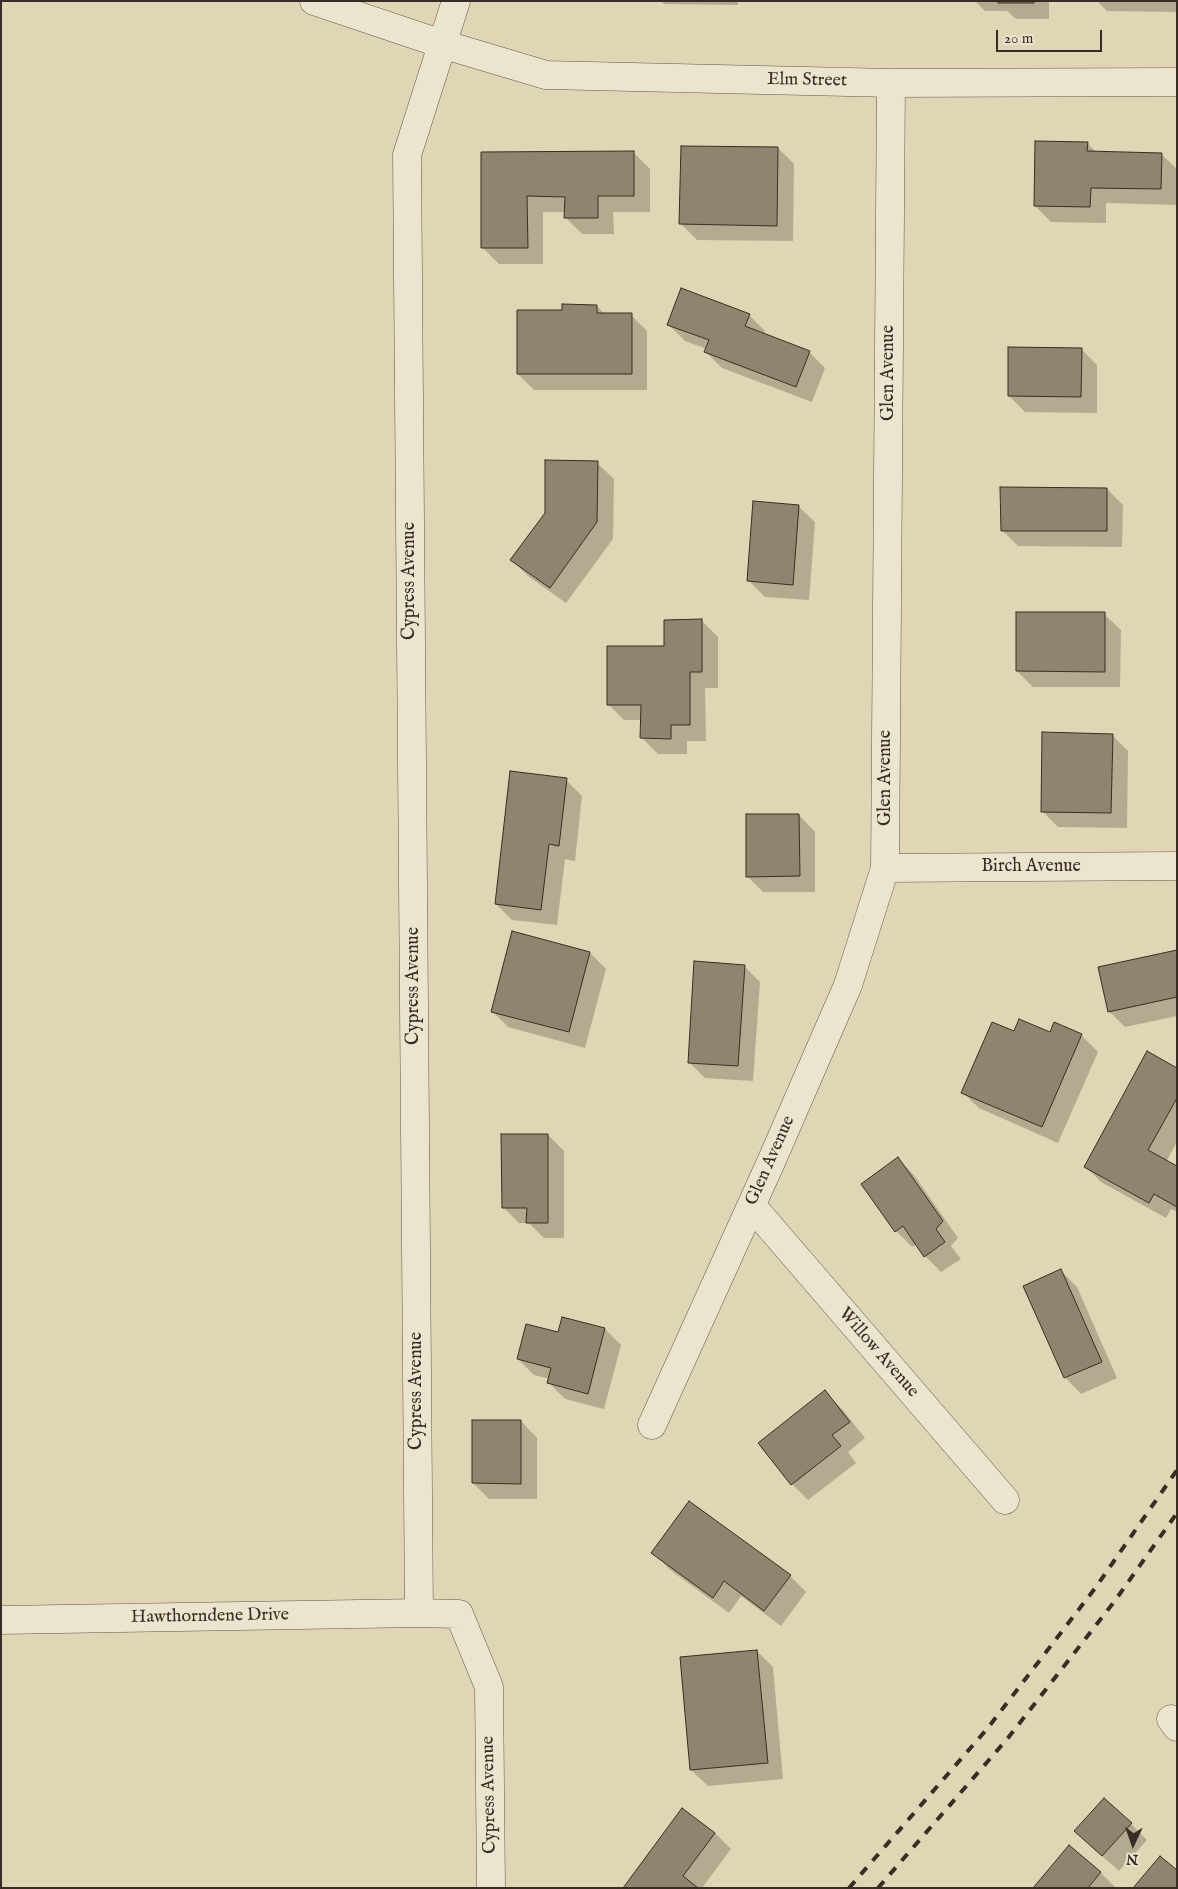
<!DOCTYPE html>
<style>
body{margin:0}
#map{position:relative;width:1178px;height:1889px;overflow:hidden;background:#e0d6b5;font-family:"IM FELL English",serif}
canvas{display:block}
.frame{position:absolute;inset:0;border:2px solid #3a2c24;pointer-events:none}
.north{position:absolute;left:1108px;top:1819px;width:50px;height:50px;-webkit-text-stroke:4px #ebe4cf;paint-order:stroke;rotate:183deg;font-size:14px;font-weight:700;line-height:20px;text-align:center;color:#3a2c24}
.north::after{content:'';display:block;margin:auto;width:18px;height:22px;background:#3a2c24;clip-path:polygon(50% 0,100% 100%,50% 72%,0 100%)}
.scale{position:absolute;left:996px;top:30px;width:106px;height:22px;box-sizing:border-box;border:2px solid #3a2c24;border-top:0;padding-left:6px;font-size:15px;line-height:18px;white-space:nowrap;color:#3a2c24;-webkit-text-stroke:4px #ebe4cf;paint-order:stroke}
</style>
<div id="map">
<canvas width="1178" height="1889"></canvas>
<div class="frame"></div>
<div class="north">N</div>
<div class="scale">20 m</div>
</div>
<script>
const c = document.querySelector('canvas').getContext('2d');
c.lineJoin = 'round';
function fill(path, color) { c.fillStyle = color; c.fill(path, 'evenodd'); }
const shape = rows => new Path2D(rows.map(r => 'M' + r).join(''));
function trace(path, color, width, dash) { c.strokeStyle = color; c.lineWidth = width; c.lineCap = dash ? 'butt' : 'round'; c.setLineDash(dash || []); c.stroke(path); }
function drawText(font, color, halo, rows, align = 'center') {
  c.font = font + ' "IM FELL English",serif'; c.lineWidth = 5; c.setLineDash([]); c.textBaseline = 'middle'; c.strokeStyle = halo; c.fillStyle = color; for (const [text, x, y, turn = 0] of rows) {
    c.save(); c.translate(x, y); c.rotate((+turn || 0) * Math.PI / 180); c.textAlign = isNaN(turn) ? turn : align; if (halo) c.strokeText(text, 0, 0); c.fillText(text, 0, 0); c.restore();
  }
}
const shadow = shape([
 [661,1,738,1,738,5,664,4],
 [975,1,1049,1,1049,19,1016,19,1007,11,985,11],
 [1097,1,1177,1,1177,12,1107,11],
 [1087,143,1097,153,1161,154,1177,169,1177,205,1106,203,1106,223,1051,222,1035,206],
 [778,148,794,164,793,241,697,240,681,224],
 [482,153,634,153,650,169,650,212,613,212,614,234,582,234,566,218,566,212,543,212,543,264,499,264,482,247],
 [597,306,605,315,631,315,647,331,647,390,534,390,518,374,564,311],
 [749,315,765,331,764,335,809,352,825,368,812,402,722,368,706,352,707,349,685,341,669,325],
 [1081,349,1097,365,1097,413,1025,412,1009,396],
 [597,463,614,479,613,539,566,603,528,576,512,560],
 [1107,489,1123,505,1122,547,1018,546,1002,530],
 [798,506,815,522,809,600,765,597,749,581],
 [1104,614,1121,630,1120,687,1033,687,1017,671],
 [702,621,718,637,718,688,705,688,706,741,687,741,687,754,658,754,642,738,642,720,624,720,608,704,665,647],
 [1112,735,1128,751,1127,828,1058,827,1042,811],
 [566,780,582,796,575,861,565,859,557,925,512,920,496,904],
 [799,815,815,832,815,892,763,892,747,876],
 [1177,951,1177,1016,1125,1027,1109,1011],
 [590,953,606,969,585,1048,508,1027,492,1011],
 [744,966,760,982,753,1081,705,1078,689,1062],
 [1054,1023,1082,1036,1098,1052,1058,1143,979,1108,962,1092,1015,1033,1050,1033],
 [1177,1069,1177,1142,1166,1162,1177,1167,1177,1212,1171,1209,1166,1218,1101,1182,1085,1166],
 [548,1135,564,1151,564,1238,544,1238,529,1223,519,1223,503,1207],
 [898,1159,914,1175,958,1238,951,1246,961,1259,941,1272,925,1256,917,1244,912,1247,896,1231],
 [1061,1271,1077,1287,1117,1378,1081,1394,1065,1377,1025,1286],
 [605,1329,621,1345,604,1409,565,1399,549,1383,550,1379,534,1375,518,1359,559,1333],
 [825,1392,841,1408,865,1438,848,1452,856,1463,808,1500,792,1484],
 [521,1421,537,1438,537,1499,489,1499,473,1483],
 [653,1552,790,1576,806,1592,781,1626,741,1596,729,1613,669,1569],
 [757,1651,773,1667,783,1779,708,1786,691,1770],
 [683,1810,715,1833,731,1849,702,1888,624,1888],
 [1131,1824,1147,1840,1119,1871,1092,1847],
 [1100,1872,1116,1888,1035,1888]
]);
const building = shape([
 [998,1,1034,1,1034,3,998,3,998,1],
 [1035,141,1088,142,1087,151,1162,153,1161,189,1091,188,1090,207,1034,206,1035,141],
 [681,146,778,147,777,226,679,224,681,146],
 [634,151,634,196,598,196,598,218,564,218,565,197,527,196,528,248,481,248,481,152,634,151],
 [681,288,750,314,745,326,810,351,796,387,704,352,709,340,667,325,681,288],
 [562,304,597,305,597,313,632,313,632,374,517,374,517,310,562,310,562,304],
 [1008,347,1082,348,1081,397,1008,396,1008,347],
 [545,460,598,461,597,522,550,588,510,560,545,513,545,460],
 [1000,487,1107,488,1107,531,1001,531,1000,487],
 [753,501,799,505,793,585,747,581,753,501],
 [1016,612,1105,612,1105,672,1016,671,1016,612],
 [702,619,702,672,690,672,690,725,671,725,671,739,640,738,641,705,607,705,607,646,664,646,664,620,702,619],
 [1042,732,1113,734,1111,813,1041,812,1042,732],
 [510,771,567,778,559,846,549,844,541,910,495,904,510,771],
 [746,814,799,814,800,876,746,877,746,814],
 [512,931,590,952,569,1032,491,1012,512,931],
 [1177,950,1177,997,1108,1012,1098,967,1177,950],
 [694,961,745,965,738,1066,688,1063,694,961],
 [1019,1019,1050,1032,1054,1022,1082,1034,1042,1127,961,1093,992,1022,1014,1031,1019,1019],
 [1147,1051,1177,1068,1177,1098,1148,1150,1177,1166,1177,1207,1154,1194,1149,1203,1084,1167,1147,1051],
 [501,1134,548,1134,548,1223,526,1223,527,1208,502,1208,501,1134],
 [898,1157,943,1221,936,1229,945,1242,924,1257,903,1226,895,1232,861,1184,898,1157],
 [1061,1269,1102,1362,1064,1378,1023,1286,1061,1269],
 [562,1317,605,1328,588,1394,547,1383,551,1368,517,1359,526,1324,558,1332,562,1317],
 [825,1390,850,1422,832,1435,841,1446,791,1485,758,1443,825,1390],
 [472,1420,521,1420,521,1484,472,1483,472,1420],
 [689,1501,791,1575,764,1611,724,1581,713,1598,651,1553,689,1501],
 [757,1650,768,1763,690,1770,680,1657,757,1650],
 [1104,1798,1132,1823,1102,1856,1074,1831,1104,1798],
 [682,1808,715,1833,683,1876,698,1888,623,1888,682,1808],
 [1069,1845,1101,1872,1088,1888,1033,1888,1069,1845],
 [1160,1856,1177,1870,1177,1888,1133,1888,1160,1856]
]);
const street = shape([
 [314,1,442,44,546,75,891,83,1177,82],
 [456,1,407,155,419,1613,459,1614,489,1687,491,1888],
 [885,868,1177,866],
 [752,1206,1005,1500],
 [652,1425,771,1162,848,985,885,868,891,83],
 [1,1620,419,1613],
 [1171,1719,1177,1727]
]);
const rail = shape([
 [849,1888,987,1729,1096,1587,1177,1470],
 [878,1888,1008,1738,1114,1602,1177,1513]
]);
const streetNames = [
 ["Elm Street",807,81,1],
 ["Glen Avenue",889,373,-90],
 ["Cypress Avenue",410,581,-90],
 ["Glen Avenue",886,778,-90],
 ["Birch Avenue",1031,867],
 ["Cypress Avenue",414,986,-90],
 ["Glen Avenue",771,1161,-66],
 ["Willow Avenue",878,1353,49],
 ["Cypress Avenue",417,1391,-90],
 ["Hawthorndene Drive",210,1617,-1],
 ["Cypress Avenue",490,1795,-91]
];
fill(shadow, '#0003');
fill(building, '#90846f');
trace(building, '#3a2c24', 1);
trace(street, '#645648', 29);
trace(street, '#ebe4cf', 28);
trace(rail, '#3a2c24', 4, [9, 9]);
drawText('18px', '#3a2c24', '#ebe4cf', streetNames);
</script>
